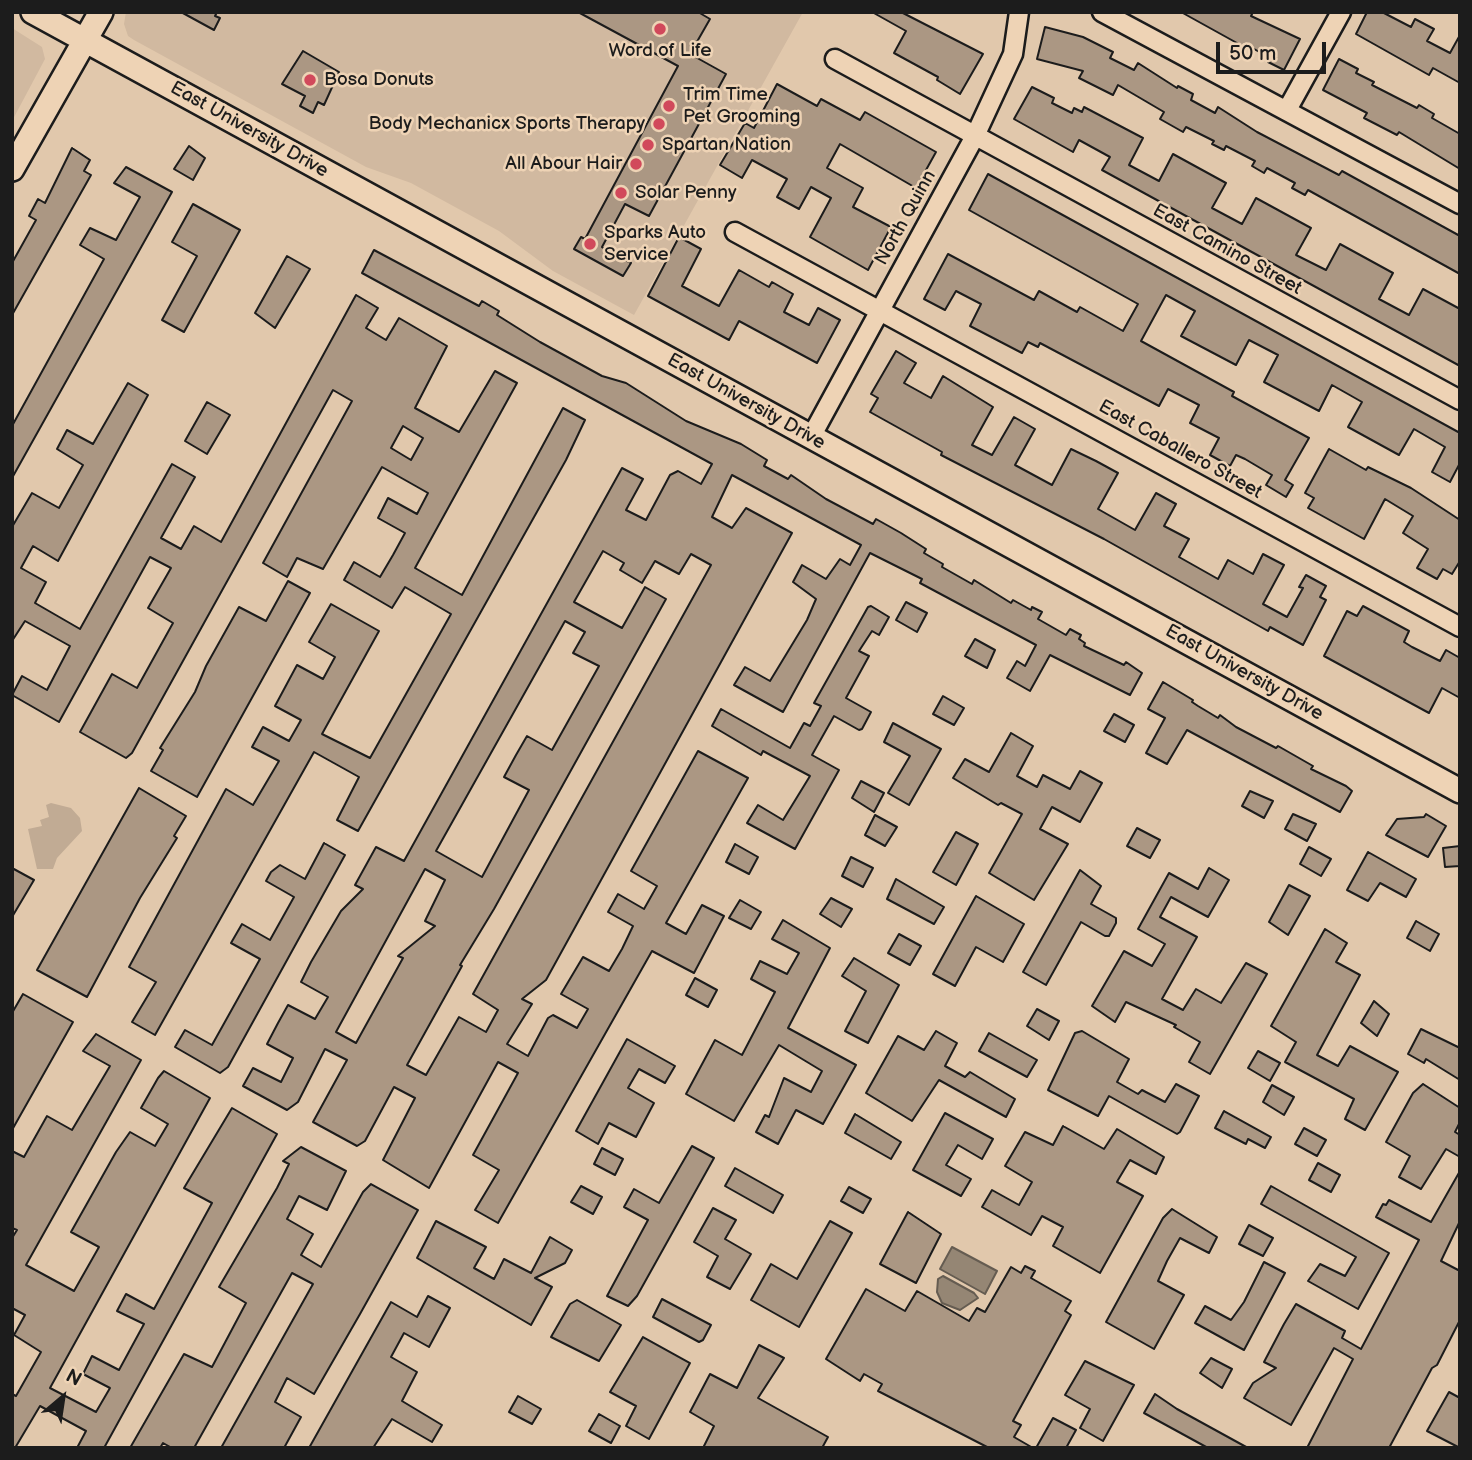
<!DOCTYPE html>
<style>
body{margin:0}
#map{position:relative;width:1472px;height:1460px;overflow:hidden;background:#e1c8ac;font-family:"Balsamiq Sans",sans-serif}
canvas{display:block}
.frame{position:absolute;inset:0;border:14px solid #1c1c1c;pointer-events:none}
.north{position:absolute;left:28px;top:1362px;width:70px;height:70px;-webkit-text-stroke:5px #eed3b5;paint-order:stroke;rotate:29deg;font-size:19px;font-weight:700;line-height:28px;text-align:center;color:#1c1c1c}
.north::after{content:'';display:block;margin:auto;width:24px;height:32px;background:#1c1c1c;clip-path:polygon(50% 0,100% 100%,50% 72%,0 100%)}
.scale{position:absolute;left:1216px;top:42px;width:110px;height:32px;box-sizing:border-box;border:4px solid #1c1c1c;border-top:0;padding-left:9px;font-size:21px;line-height:24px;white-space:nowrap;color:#1c1c1c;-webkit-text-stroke:5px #eed3b5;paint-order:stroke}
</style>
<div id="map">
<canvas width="1472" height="1460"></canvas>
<div class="frame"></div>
<div class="north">N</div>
<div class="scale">50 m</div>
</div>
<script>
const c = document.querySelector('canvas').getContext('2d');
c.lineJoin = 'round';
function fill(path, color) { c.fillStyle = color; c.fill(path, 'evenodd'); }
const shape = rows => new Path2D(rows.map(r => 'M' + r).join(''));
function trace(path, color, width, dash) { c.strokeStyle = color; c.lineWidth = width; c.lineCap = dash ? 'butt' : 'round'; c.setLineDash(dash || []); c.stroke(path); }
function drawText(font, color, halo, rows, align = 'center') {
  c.font = font + ' "Balsamiq Sans",sans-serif'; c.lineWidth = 5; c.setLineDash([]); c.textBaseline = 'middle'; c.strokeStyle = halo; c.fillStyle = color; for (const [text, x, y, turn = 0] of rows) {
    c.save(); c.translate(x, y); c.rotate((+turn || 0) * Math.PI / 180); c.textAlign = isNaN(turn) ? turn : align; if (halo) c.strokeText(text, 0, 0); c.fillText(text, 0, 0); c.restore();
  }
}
const built = shape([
 [126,12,803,12,634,315,553,271,499,231,411,183,366,167,134,40,128,36,124,24],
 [12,28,42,47,45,59,12,121]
]);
const green = shape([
 [51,803,71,808,80,818,82,831,57,858,53,869,37,869,28,829,42,826,40,820,49,817,46,805]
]);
const water = shape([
 [952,1247,997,1271,985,1294,940,1269,952,1247],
 [943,1276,974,1293,978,1298,960,1310,942,1303,937,1292,938,1279,943,1276]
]);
const building = shape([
 [181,12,217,12,215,16,220,18,214,30,181,12],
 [578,12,698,12,710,19,690,54,726,74,649,216,625,204,602,247,631,263,623,276,574,249,581,237,585,239,678,66,578,12],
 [872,12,901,12,983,54,960,94,937,80,938,77,894,53,906,31,872,12],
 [1181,12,1253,12,1251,16,1300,39,1284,70,1268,62,1270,58,1247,45,1246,48,1181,12],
 [1367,12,1382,12,1411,27,1415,19,1434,29,1427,41,1450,53,1460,35,1460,83,1433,68,1429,75,1356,34,1367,12],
 [1045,27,1083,37,1113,52,1110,58,1134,70,1138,63,1177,88,1178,86,1193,94,1191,100,1215,113,1218,107,1257,132,1339,175,1342,171,1460,236,1460,274,1308,190,1305,195,1292,188,1295,183,1267,168,1264,173,1252,166,1255,161,1226,146,1224,150,1212,144,1214,141,1186,127,1183,132,1160,119,1164,112,1118,85,1113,95,1079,78,1083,71,1037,59,1045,27],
 [303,51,339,72,324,105,318,102,313,113,300,106,305,96,282,84,303,51],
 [1339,59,1358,69,1356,73,1374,82,1372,85,1417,108,1419,105,1434,114,1432,118,1460,134,1460,169,1399,132,1397,135,1364,118,1367,113,1323,90,1339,59],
 [777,84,817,106,821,99,860,120,865,112,936,152,916,188,840,144,827,168,863,188,853,207,891,227,868,270,810,237,831,198,811,187,799,209,777,197,787,179,752,160,742,178,720,165,745,123,754,128,777,84],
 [1032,87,1054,98,1052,103,1072,113,1074,108,1082,112,1084,107,1143,138,1129,165,1159,181,1173,154,1226,183,1212,208,1242,224,1256,198,1311,228,1296,255,1326,270,1340,244,1393,273,1379,299,1409,315,1423,289,1460,309,1460,366,1102,170,1110,157,1079,140,1073,152,1014,119,1032,87],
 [189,146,205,158,193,180,174,169,189,146],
 [72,148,90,160,84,171,91,175,12,315,12,263,36,220,29,216,38,199,45,203,72,148],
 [126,167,172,192,12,478,12,426,104,259,80,245,90,228,116,240,140,197,114,183,126,167],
 [988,174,1460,433,1460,463,1450,482,1432,472,1445,447,1414,429,1399,455,1348,427,1362,402,1332,385,1319,411,1264,382,1278,355,1249,340,1236,365,1181,336,1195,311,1166,295,1141,341,1234,392,1232,396,1309,438,1285,480,1293,485,1286,497,1266,485,1272,475,1245,459,1236,455,1230,466,1210,455,1219,438,1190,423,1199,405,1168,389,1159,406,1040,343,1038,347,1028,342,1022,353,970,326,981,304,956,291,945,310,924,299,948,254,1034,300,1039,291,1077,312,1080,307,1123,331,1138,304,969,210,988,174],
 [193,204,240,230,184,332,162,320,197,256,172,242,193,204],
 [679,237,701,249,682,286,719,306,739,270,769,287,772,282,793,294,784,312,809,325,818,308,840,320,817,363,739,321,729,340,648,296,679,237],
 [374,250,479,306,482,301,499,311,497,315,540,342,602,376,626,383,686,421,741,444,767,460,764,466,788,479,791,475,826,499,873,524,876,519,901,533,926,549,924,553,943,564,942,567,972,584,974,580,1011,603,1013,600,1031,610,1032,607,1042,612,1038,619,1066,635,1070,629,1081,635,1079,639,1085,643,1084,646,1124,665,1126,662,1142,673,1130,695,1050,655,1030,691,1007,678,1017,661,1025,666,1036,645,920,583,922,579,870,553,783,712,734,685,745,667,770,681,807,620,816,599,793,582,802,565,826,579,840,559,850,565,861,545,732,475,712,517,732,528,746,508,792,533,546,980,522,999,532,1004,507,1044,528,1056,548,1018,553,1015,577,1028,588,1009,561,994,583,957,609,971,622,949,633,926,608,912,618,894,644,909,657,886,631,871,698,751,748,778,666,923,686,934,702,905,724,916,694,973,652,951,498,1223,475,1210,499,1170,473,1155,518,1073,498,1062,429,1188,383,1160,415,1098,394,1087,365,1141,357,1146,313,1122,347,1060,325,1049,298,1102,287,1110,243,1086,253,1068,281,1082,293,1058,267,1044,278,1023,288,1005,315,1019,328,997,301,982,311,962,341,911,363,889,355,885,376,847,404,861,622,468,643,479,626,510,646,520,670,475,678,471,701,484,712,464,362,273,374,250],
 [603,551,624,563,620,570,642,583,655,561,679,574,691,554,711,565,473,994,498,1010,486,1032,459,1017,426,1075,407,1065,462,966,460,965,494,909,666,599,645,587,622,628,574,602,603,551],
 [565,621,585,632,573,653,599,666,552,750,527,736,516,755,504,777,529,790,482,877,436,851,565,621],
 [425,869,445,880,425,921,435,926,398,956,403,958,356,1043,336,1032,425,869],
 [287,256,310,269,275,328,255,313,287,256],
 [356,295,378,308,366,328,386,340,399,318,447,346,415,408,459,432,495,371,517,383,415,568,462,595,563,408,585,420,566,460,358,831,337,820,359,777,314,752,155,1035,132,1022,156,982,129,967,226,789,253,805,279,761,252,747,263,727,289,741,301,720,275,706,297,665,323,679,335,657,309,642,331,604,379,631,322,734,370,758,451,614,405,587,392,608,344,580,354,562,380,577,393,555,405,533,378,518,388,498,417,514,428,493,382,467,323,569,297,558,287,577,263,563,352,401,333,390,132,753,126,758,80,732,112,674,137,688,173,623,148,608,171,568,150,557,59,722,12,695,22,676,47,690,70,646,25,621,12,641,12,527,32,493,59,508,83,465,57,449,67,430,93,444,128,383,148,395,58,561,33,546,21,568,46,582,35,603,80,629,172,464,195,477,161,538,181,549,194,526,221,542,356,295],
 [403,426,423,438,411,460,391,448,403,426],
 [896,351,916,363,904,383,931,398,943,376,993,407,972,445,992,455,1014,417,1035,429,1015,465,1052,485,1071,449,1096,461,1118,473,1098,509,1135,530,1156,493,1176,504,1164,526,1189,539,1179,557,1218,579,1228,560,1253,574,1263,554,1284,565,1263,604,1287,617,1303,588,1299,587,1306,575,1326,586,1320,597,1326,600,1303,645,1270,627,1268,631,1104,539,941,455,942,452,870,412,878,398,871,394,896,351],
 [207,402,230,415,207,454,185,441,207,402],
 [1329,449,1366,470,1368,467,1411,488,1460,520,1460,561,1452,574,1443,569,1437,579,1417,568,1428,549,1403,533,1413,516,1385,499,1364,539,1308,508,1314,498,1305,493,1329,449],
 [288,581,310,593,197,797,151,771,163,750,160,748,195,692,206,666,239,607,266,621,288,581],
 [906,602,927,613,917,632,896,620,906,602],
 [871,606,889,617,879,635,872,631,859,651,869,656,846,698,871,712,862,729,859,730,834,716,812,755,839,770,795,849,747,823,758,805,783,820,810,776,763,751,761,755,712,726,721,709,790,748,804,723,810,726,821,706,814,703,868,607,871,606],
 [1363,606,1409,631,1404,642,1412,647,1440,661,1446,650,1460,658,1460,698,1442,688,1429,713,1324,656,1347,611,1357,616,1363,606],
 [975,639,995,650,987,668,965,656,975,639],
 [1163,682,1193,700,1192,702,1198,706,1218,718,1220,715,1236,727,1276,748,1278,746,1313,766,1311,769,1346,786,1352,791,1340,812,1187,730,1167,764,1146,753,1165,718,1148,709,1163,682],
 [943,696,964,708,954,725,933,714,943,696],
 [1114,714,1134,725,1125,742,1104,731,1114,714],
 [893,723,941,749,909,805,888,793,910,756,884,742,893,723],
 [1011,733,1033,746,1017,776,1037,787,1043,775,1070,789,1080,771,1102,783,1080,822,1052,807,1040,829,1068,844,1034,900,989,873,1022,814,1001,803,998,805,953,778,965,759,989,772,1011,733],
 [861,781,884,793,874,812,852,798,861,781],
 [139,788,186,816,174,836,177,838,140,898,87,997,37,970,139,788],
 [1250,791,1273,801,1264,818,1242,806,1250,791],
 [1293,814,1316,824,1307,841,1285,829,1293,814],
 [1426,814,1446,826,1428,857,1386,835,1397,819,1424,817,1426,814],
 [875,815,897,827,885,846,865,835,875,815],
 [1137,828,1160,840,1150,858,1127,846,1137,828],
 [956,832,978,844,956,885,933,872,956,832],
 [324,843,345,855,228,1067,220,1073,175,1047,185,1030,212,1045,260,959,231,943,242,924,270,940,294,897,266,881,271,872,280,865,305,879,324,843],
 [735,844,758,857,749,874,726,862,735,844],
 [1460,846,1460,866,1445,867,1443,848,1460,846],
 [1309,847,1331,859,1321,876,1300,864,1309,847],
 [1368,852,1416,879,1406,897,1380,883,1368,901,1347,890,1368,852],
 [851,857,873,868,863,887,842,876,851,857],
 [12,868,34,880,12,917,12,868],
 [1209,868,1229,880,1208,917,1171,897,1160,917,1197,937,1162,999,1183,1010,1196,989,1221,1003,1246,963,1267,974,1210,1074,1189,1062,1200,1042,1174,1027,1176,1025,1126,1002,1115,1022,1092,1006,1124,951,1152,966,1165,944,1138,929,1169,873,1198,889,1209,868],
 [1080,870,1101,886,1091,904,1116,918,1116,923,1109,936,1105,936,1081,922,1046,985,1023,972,1080,870],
 [896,879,944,907,934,924,887,899,896,879],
 [1289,885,1310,896,1288,935,1269,922,1289,885],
 [976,896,1024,924,1003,962,976,947,955,986,933,974,976,896],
 [831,898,852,909,841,927,820,914,831,898],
 [740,900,761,912,751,929,729,918,740,900],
 [783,920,830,948,788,1028,856,1065,823,1124,796,1110,778,1144,756,1132,765,1115,769,1117,784,1078,811,1092,822,1071,779,1045,734,1121,686,1094,715,1040,742,1055,775,992,751,979,760,961,787,974,799,953,772,939,783,920],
 [1416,921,1439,934,1430,951,1407,938,1416,921],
 [1325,929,1347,943,1336,962,1360,975,1317,1055,1338,1066,1350,1046,1398,1072,1365,1130,1345,1119,1354,1099,1285,1062,1296,1042,1271,1026,1325,929],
 [899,934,921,946,910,965,888,953,899,934],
 [854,958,899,985,868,1043,845,1031,866,991,842,976,854,958],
 [695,978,717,990,708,1007,686,995,695,978],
 [23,994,73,1022,12,1130,12,1013,23,994],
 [1374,1001,1389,1014,1377,1036,1361,1023,1374,1001],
 [1037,1009,1059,1021,1049,1040,1027,1026,1037,1009],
 [1421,1029,1460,1048,1460,1080,1426,1059,1424,1063,1408,1054,1421,1029],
 [936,1031,957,1043,945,1066,965,1077,970,1072,1015,1099,1006,1117,939,1080,912,1121,866,1093,898,1036,924,1050,936,1031],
 [1082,1031,1129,1059,1117,1082,1138,1094,1142,1090,1165,1102,1176,1084,1199,1096,1180,1132,1177,1134,1109,1096,1098,1116,1048,1090,1075,1033,1082,1031],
 [989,1033,1037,1060,1027,1077,979,1051,989,1033],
 [96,1034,141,1060,26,1265,74,1291,99,1247,71,1232,116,1152,130,1132,155,1146,168,1124,141,1108,158,1078,164,1071,210,1098,50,1388,96,1412,110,1388,83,1374,92,1356,119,1370,144,1324,117,1311,126,1294,154,1309,212,1203,184,1188,232,1108,277,1134,104,1448,77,1448,86,1431,40,1406,15,1448,12,1448,12,1394,16,1396,41,1352,14,1335,25,1315,12,1308,12,1238,17,1230,12,1228,12,1151,24,1157,47,1116,72,1130,110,1066,83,1051,96,1034],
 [627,1039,675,1066,665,1083,639,1069,628,1088,654,1103,636,1137,609,1123,598,1144,576,1131,627,1039],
 [1258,1051,1280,1063,1270,1081,1248,1068,1258,1051],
 [1423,1084,1460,1108,1460,1122,1455,1132,1460,1135,1460,1157,1446,1149,1421,1189,1399,1177,1410,1156,1386,1142,1413,1093,1423,1084],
 [1272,1085,1294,1097,1284,1115,1263,1102,1272,1085],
 [1224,1111,1271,1137,1265,1148,1248,1139,1246,1144,1215,1128,1224,1111],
 [945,1113,993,1139,982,1159,958,1145,946,1165,971,1179,961,1196,913,1170,945,1113],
 [855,1114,901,1142,891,1159,845,1133,855,1114],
 [1063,1126,1104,1149,1117,1129,1164,1157,1156,1174,1130,1160,1118,1180,1117,1182,1143,1196,1100,1273,1053,1246,1063,1227,1042,1216,1031,1235,982,1207,992,1190,1019,1205,1032,1182,1005,1166,1025,1132,1053,1145,1063,1126],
 [1304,1128,1326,1140,1317,1156,1295,1144,1304,1128],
 [692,1146,714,1158,637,1296,628,1306,607,1296,648,1220,624,1207,634,1189,659,1203,692,1146],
 [301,1147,346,1171,327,1210,299,1196,287,1219,313,1234,301,1255,321,1267,363,1192,371,1184,418,1210,360,1314,314,1394,287,1378,275,1402,301,1417,284,1448,221,1448,313,1284,292,1273,194,1448,172,1448,163,1443,160,1448,130,1448,184,1354,212,1367,246,1303,219,1287,277,1188,289,1164,283,1161,301,1147],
 [602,1148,623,1159,615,1175,594,1164,602,1148],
 [1318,1163,1340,1175,1331,1192,1309,1180,1318,1163],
 [735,1168,783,1195,773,1213,725,1186,735,1168],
 [1460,1171,1460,1221,1441,1261,1460,1271,1460,1320,1437,1365,1432,1368,1389,1448,1307,1448,1353,1359,1334,1348,1291,1425,1244,1398,1253,1383,1276,1368,1264,1362,1284,1324,1296,1304,1345,1331,1342,1338,1361,1349,1419,1240,1376,1217,1383,1204,1386,1205,1389,1200,1431,1222,1460,1171],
 [581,1186,602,1197,593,1214,571,1202,581,1186],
 [1271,1186,1389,1253,1358,1309,1308,1281,1320,1264,1345,1276,1356,1257,1261,1204,1271,1186],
 [849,1187,871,1199,863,1213,841,1201,849,1187],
 [713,1208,736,1220,725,1239,751,1254,730,1289,707,1277,718,1256,694,1242,713,1208],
 [1172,1209,1217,1237,1209,1253,1180,1238,1167,1261,1158,1281,1184,1295,1154,1349,1106,1322,1163,1218,1172,1209],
 [908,1212,941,1234,916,1283,880,1264,908,1212],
 [436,1221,486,1247,474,1268,494,1279,504,1259,531,1273,550,1237,572,1250,565,1263,535,1278,552,1287,531,1325,417,1258,436,1221],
 [830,1221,852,1233,799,1327,751,1300,771,1264,797,1279,830,1221],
 [1249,1225,1273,1238,1263,1256,1239,1244,1249,1225],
 [1264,1262,1285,1273,1244,1350,1195,1323,1205,1306,1231,1320,1244,1302,1264,1262],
 [1025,1266,1035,1271,1031,1278,1071,1301,1065,1311,1071,1315,1013,1421,1021,1425,1014,1437,1033,1448,989,1448,878,1391,882,1384,864,1374,860,1381,826,1359,866,1289,905,1311,917,1291,969,1321,977,1308,985,1312,1011,1267,1021,1273,1025,1266],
 [428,1296,450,1308,429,1347,404,1333,391,1357,417,1372,402,1401,442,1425,432,1442,392,1419,373,1448,309,1448,391,1302,417,1317,428,1296],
 [662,1299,711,1325,703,1340,699,1342,653,1317,662,1299],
 [577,1300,621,1325,599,1361,551,1337,570,1304,577,1300],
 [643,1337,690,1363,649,1439,626,1426,636,1406,610,1392,643,1337],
 [759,1345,784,1358,758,1398,828,1437,822,1448,703,1448,714,1426,690,1412,710,1374,737,1388,759,1345],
 [1211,1358,1232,1369,1222,1388,1200,1373,1211,1358],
 [1085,1361,1134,1385,1103,1441,1080,1428,1090,1409,1065,1395,1085,1361],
 [1449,1392,1460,1398,1460,1448,1427,1431,1449,1392],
 [1155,1394,1177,1409,1248,1448,1208,1448,1144,1413,1155,1394],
 [518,1396,541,1409,532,1424,509,1412,518,1396],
 [599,1414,620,1426,611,1443,589,1431,599,1414],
 [1053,1418,1076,1430,1066,1448,1036,1448,1053,1418]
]);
const minor = shape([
 [1102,12,1460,204],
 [835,59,1460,400],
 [1287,110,1341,12],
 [735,232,1460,627],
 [811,437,975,136,1013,54,1019,12]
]);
const secondary = shape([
 [33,12,1460,791],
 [12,169,101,12]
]);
const markers = [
 [660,29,7,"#d1495b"],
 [310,80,7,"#d1495b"],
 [669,106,7,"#d1495b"],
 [659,124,7,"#d1495b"],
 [648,145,7,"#d1495b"],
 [636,164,7,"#d1495b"],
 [621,193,7,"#d1495b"],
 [590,244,7,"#d1495b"]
];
const poiNames = [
 ["Word of Life",660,51,"center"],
 ["Bosa Donuts",324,80],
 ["Trim Time",683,95],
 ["Pet Grooming",683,117],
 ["Body Mechanicx Sports Therapy",645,124,"right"],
 ["Spartan Nation",662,145],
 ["All Abour Hair",622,164,"right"],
 ["Solar Penny",635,193],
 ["Sparks Auto",604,233],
 ["Service",604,255]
];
const streetNames = [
 ["East University Drive",249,130,29],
 ["North Quinn",906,218,-61],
 ["East Camino Street",1227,250,29],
 ["East University Drive",746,402,29],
 ["East Caballero Street",1180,450,29],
 ["East University Drive",1244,673,29]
];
fill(built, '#d1b9a0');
fill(green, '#c1ab94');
fill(water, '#958674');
trace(water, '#655c51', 2);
fill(building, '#ab9783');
trace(building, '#1c1c1c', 2);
trace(minor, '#1c1c1c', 23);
trace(secondary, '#1c1c1c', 28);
trace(minor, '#eed3b5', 18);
trace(secondary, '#eed3b5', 23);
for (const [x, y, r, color] of markers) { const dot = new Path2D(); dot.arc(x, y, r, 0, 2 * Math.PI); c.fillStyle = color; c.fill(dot); trace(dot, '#eed3b5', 2.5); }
drawText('19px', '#1c1c1c', '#eed3b5', poiNames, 'left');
drawText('19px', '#1c1c1c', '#eed3b5', streetNames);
</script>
